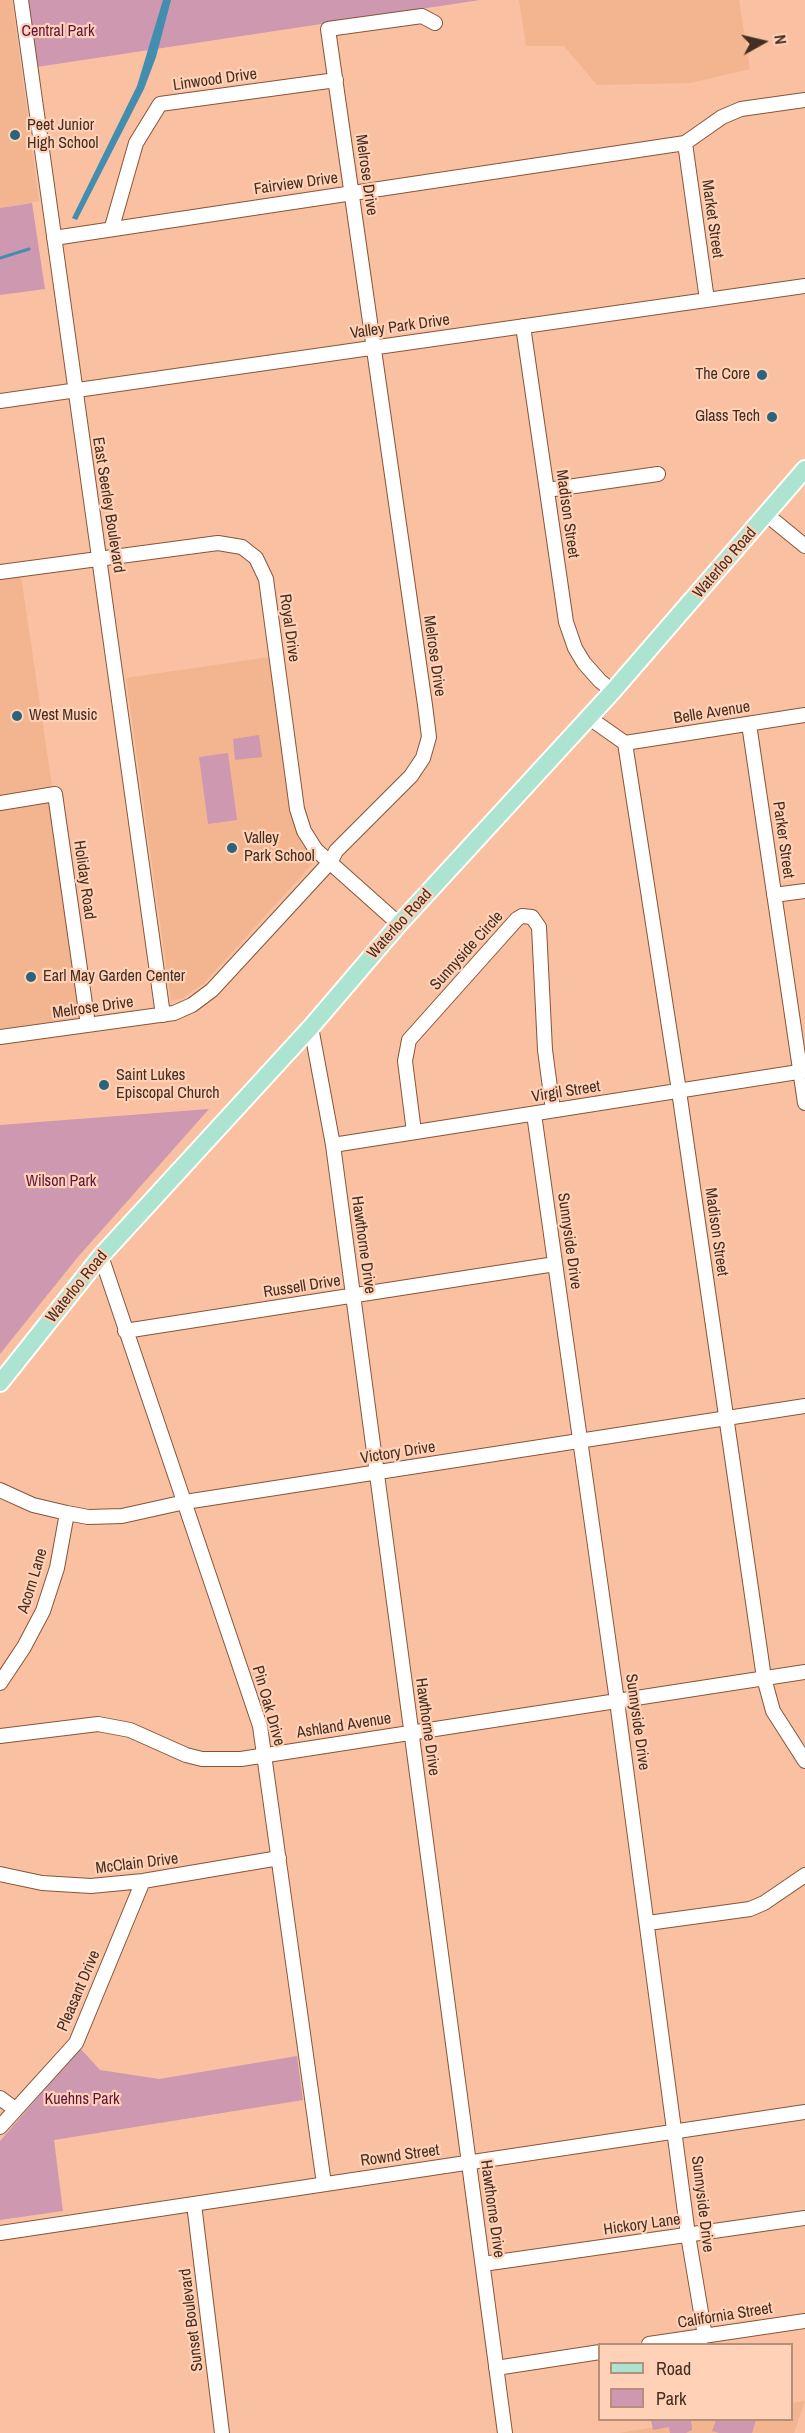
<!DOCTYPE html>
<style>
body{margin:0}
#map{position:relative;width:805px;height:2433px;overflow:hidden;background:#f9c1a1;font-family:"Archivo Narrow",sans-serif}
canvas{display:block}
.legend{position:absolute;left:598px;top:2343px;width:195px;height:78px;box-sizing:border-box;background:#ffd1b7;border:2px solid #b4907b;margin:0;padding:8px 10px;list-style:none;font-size:18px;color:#442e21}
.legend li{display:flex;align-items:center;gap:12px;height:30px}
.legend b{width:30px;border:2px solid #b4907b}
.north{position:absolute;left:733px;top:12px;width:60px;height:60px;-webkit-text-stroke:4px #ffd1b7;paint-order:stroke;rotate:82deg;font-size:16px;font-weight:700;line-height:24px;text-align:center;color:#442e21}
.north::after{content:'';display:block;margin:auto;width:21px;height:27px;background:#442e21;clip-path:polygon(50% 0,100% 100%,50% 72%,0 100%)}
</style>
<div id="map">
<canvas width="805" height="2433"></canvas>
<ul class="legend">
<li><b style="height:8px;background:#ace3d1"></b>Road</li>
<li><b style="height:16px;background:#cd98b0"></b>Park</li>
</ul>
<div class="north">N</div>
</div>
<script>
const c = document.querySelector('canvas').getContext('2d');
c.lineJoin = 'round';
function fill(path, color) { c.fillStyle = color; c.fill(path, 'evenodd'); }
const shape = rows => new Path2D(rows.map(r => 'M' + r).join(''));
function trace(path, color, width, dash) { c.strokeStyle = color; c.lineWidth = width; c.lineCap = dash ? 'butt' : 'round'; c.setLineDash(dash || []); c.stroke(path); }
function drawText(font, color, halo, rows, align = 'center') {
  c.font = font + ' "Archivo Narrow",sans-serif'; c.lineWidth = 4.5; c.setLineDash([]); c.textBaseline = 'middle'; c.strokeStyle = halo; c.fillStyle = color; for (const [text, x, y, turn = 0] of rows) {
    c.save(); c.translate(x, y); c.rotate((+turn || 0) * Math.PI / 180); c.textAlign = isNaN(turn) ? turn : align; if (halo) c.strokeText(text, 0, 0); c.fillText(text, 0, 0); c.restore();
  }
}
const built = shape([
 [0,0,12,0,39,201,0,208],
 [519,0,739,0,750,69,690,83,597,85,564,46,526,46],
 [20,569,86,1017,0,1029,0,572],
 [269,657,291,818,316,860,204,983,183,998,171,1001,126,678],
 [805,2401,794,2433,619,2433,697,2420,792,2420,792,2403]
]);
const green = shape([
 [21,0,480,0,30,68],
 [32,203,45,289,0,295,0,208],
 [259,735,262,757,235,760,233,739],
 [228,753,237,820,208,824,199,757],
 [209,1109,77,1258,0,1354,0,1125],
 [80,2048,100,2070,159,2079,297,2056,303,2100,54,2140,63,2211,0,2220,0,2141],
 [651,2420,691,2420,692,2430,686,2433,670,2433,669,2427,653,2430],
 [716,2420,756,2420,752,2433,719,2433,712,2431]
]);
const water = shape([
 [163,0,171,0,156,57,144,89,77,220,72,218,137,86]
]);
const stream = shape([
 [0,258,29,249]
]);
const minor = shape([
 [21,0,163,1015],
 [685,143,707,300],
 [685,143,722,117,741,109,805,100],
 [112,227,136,143,160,104,336,80],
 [54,238,685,143],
 [523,326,566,622,575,648,584,663,600,681,613,691],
 [0,401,805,286],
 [547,490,658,474],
 [767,515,805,546],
 [0,572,218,543,242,547,256,558,266,579,297,809,304,831,316,850,399,924],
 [588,717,625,743,679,1091,764,1678,773,1711,805,1761],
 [749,724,805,1103],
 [625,743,805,715],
 [0,803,55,794,88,1025],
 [774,895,805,891],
 [311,1027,333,1145,505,2433],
 [0,1037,174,1013,192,1005,212,990,331,861,336,851,411,776,423,758,429,737,425,705,328,29,422,16,435,23],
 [534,1114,617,1701,688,2235,705,2336],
 [414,1132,405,1061,409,1040,517,919,522,916,532,917,539,927,545,1050,553,1110],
 [333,1145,805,1071],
 [101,1256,260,1726,324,2184],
 [125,1331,555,1264],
 [0,1490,33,1505,67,1513,88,1517,122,1516,185,1502,805,1406],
 [0,1683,24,1647,43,1611,57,1568,67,1513],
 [0,1736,98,1724,130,1730,186,1755,202,1759,241,1759,805,1672],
 [0,1874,42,1883,91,1886,143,1881,279,1858],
 [648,1923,750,1909,764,1903,805,1875],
 [0,2098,15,2109],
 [0,2127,76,2043,143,1881],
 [194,2204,222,2433],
 [0,2233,805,2112],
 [483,2264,805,2218],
 [649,2344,805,2321],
 [496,2368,600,2352]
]);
const major = shape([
 [0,1383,101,1256,311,1027,399,924,613,691,805,469]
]);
const markers = [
 [15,135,6,"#2a637c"],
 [762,375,6,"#2a637c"],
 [772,417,6,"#2a637c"],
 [17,716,6,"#2a637c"],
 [232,848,6,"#2a637c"],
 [31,977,6,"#2a637c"],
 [104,1085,6,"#2a637c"]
];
const parkNames = [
 ["Central Park",58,32],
 ["Wilson Park",61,1182],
 ["Kuehns Park",82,2100]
];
const streetNames = [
 ["Linwood Drive",215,80,-8],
 ["Melrose Drive",366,175,82],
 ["Fairview Drive",296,184,-8],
 ["Market Street",712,219,82],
 ["Valley Park Drive",400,327,-8],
 ["East Seerley Boulevard",108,505,81],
 ["Madison Street",567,514,82],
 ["Waterloo Road",725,563,-49],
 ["Royal Drive",289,628,82],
 ["Melrose Drive",434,656,82],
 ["Belle Avenue",712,713,-9],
 ["Parker Street",783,840,82],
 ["Holiday Road",84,880,82],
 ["Waterloo Road",400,924,-48],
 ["Sunnyside Circle",467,951,-48],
 ["Melrose Drive",93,1008,-8],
 ["Virgil Street",566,1092,-9],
 ["Madison Street",716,1232,82],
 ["Sunnyside Drive",569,1241,82],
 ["Hawthorne Drive",363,1245,82],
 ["Waterloo Road",77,1287,-51],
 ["Russell Drive",302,1287,-9],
 ["Victory Drive",398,1453,-9],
 ["Acorn Lane",33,1581,-73],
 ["Pin Oak Drive",268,1706,74],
 ["Sunnyside Drive",637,1722,82],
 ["Ashland Avenue",344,1726,-9],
 ["Hawthorne Drive",427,1727,82],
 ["McClain Drive",137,1864,-7],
 ["Pleasant Drive",79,1991,-67],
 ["Rownd Street",400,2156,-8],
 ["Sunnyside Drive",702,2204,83],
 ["Hawthorne Drive",492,2209,82],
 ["Hickory Lane",642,2225,-8],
 ["California Street",725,2316,-9],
 ["Sunset Boulevard",192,2320,-97]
];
const poiNames = [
 ["Peet Junior",27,126],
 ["High School",27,144],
 ["The Core",750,375,"right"],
 ["Glass Tech",760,417,"right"],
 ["West Music",29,716],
 ["Valley",244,839],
 ["Park School",244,857],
 ["Earl May Garden Center",43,977],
 ["Saint Lukes",116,1076],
 ["Episcopal Church",116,1094]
];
fill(built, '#f3b490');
fill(green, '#cd98b0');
fill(water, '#438dae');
trace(stream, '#438dae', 3);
trace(minor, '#865539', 16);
trace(major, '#fff', 20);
trace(minor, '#fff', 14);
trace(major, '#ace3d1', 16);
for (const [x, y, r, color] of markers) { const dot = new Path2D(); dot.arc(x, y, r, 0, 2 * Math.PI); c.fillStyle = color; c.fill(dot); trace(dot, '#ffd1b7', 2); }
drawText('16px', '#611340', '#ffd1b7', parkNames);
drawText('16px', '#442e21', '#ffd1b7', streetNames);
drawText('16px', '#442e21', '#ffd1b7', poiNames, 'left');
</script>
